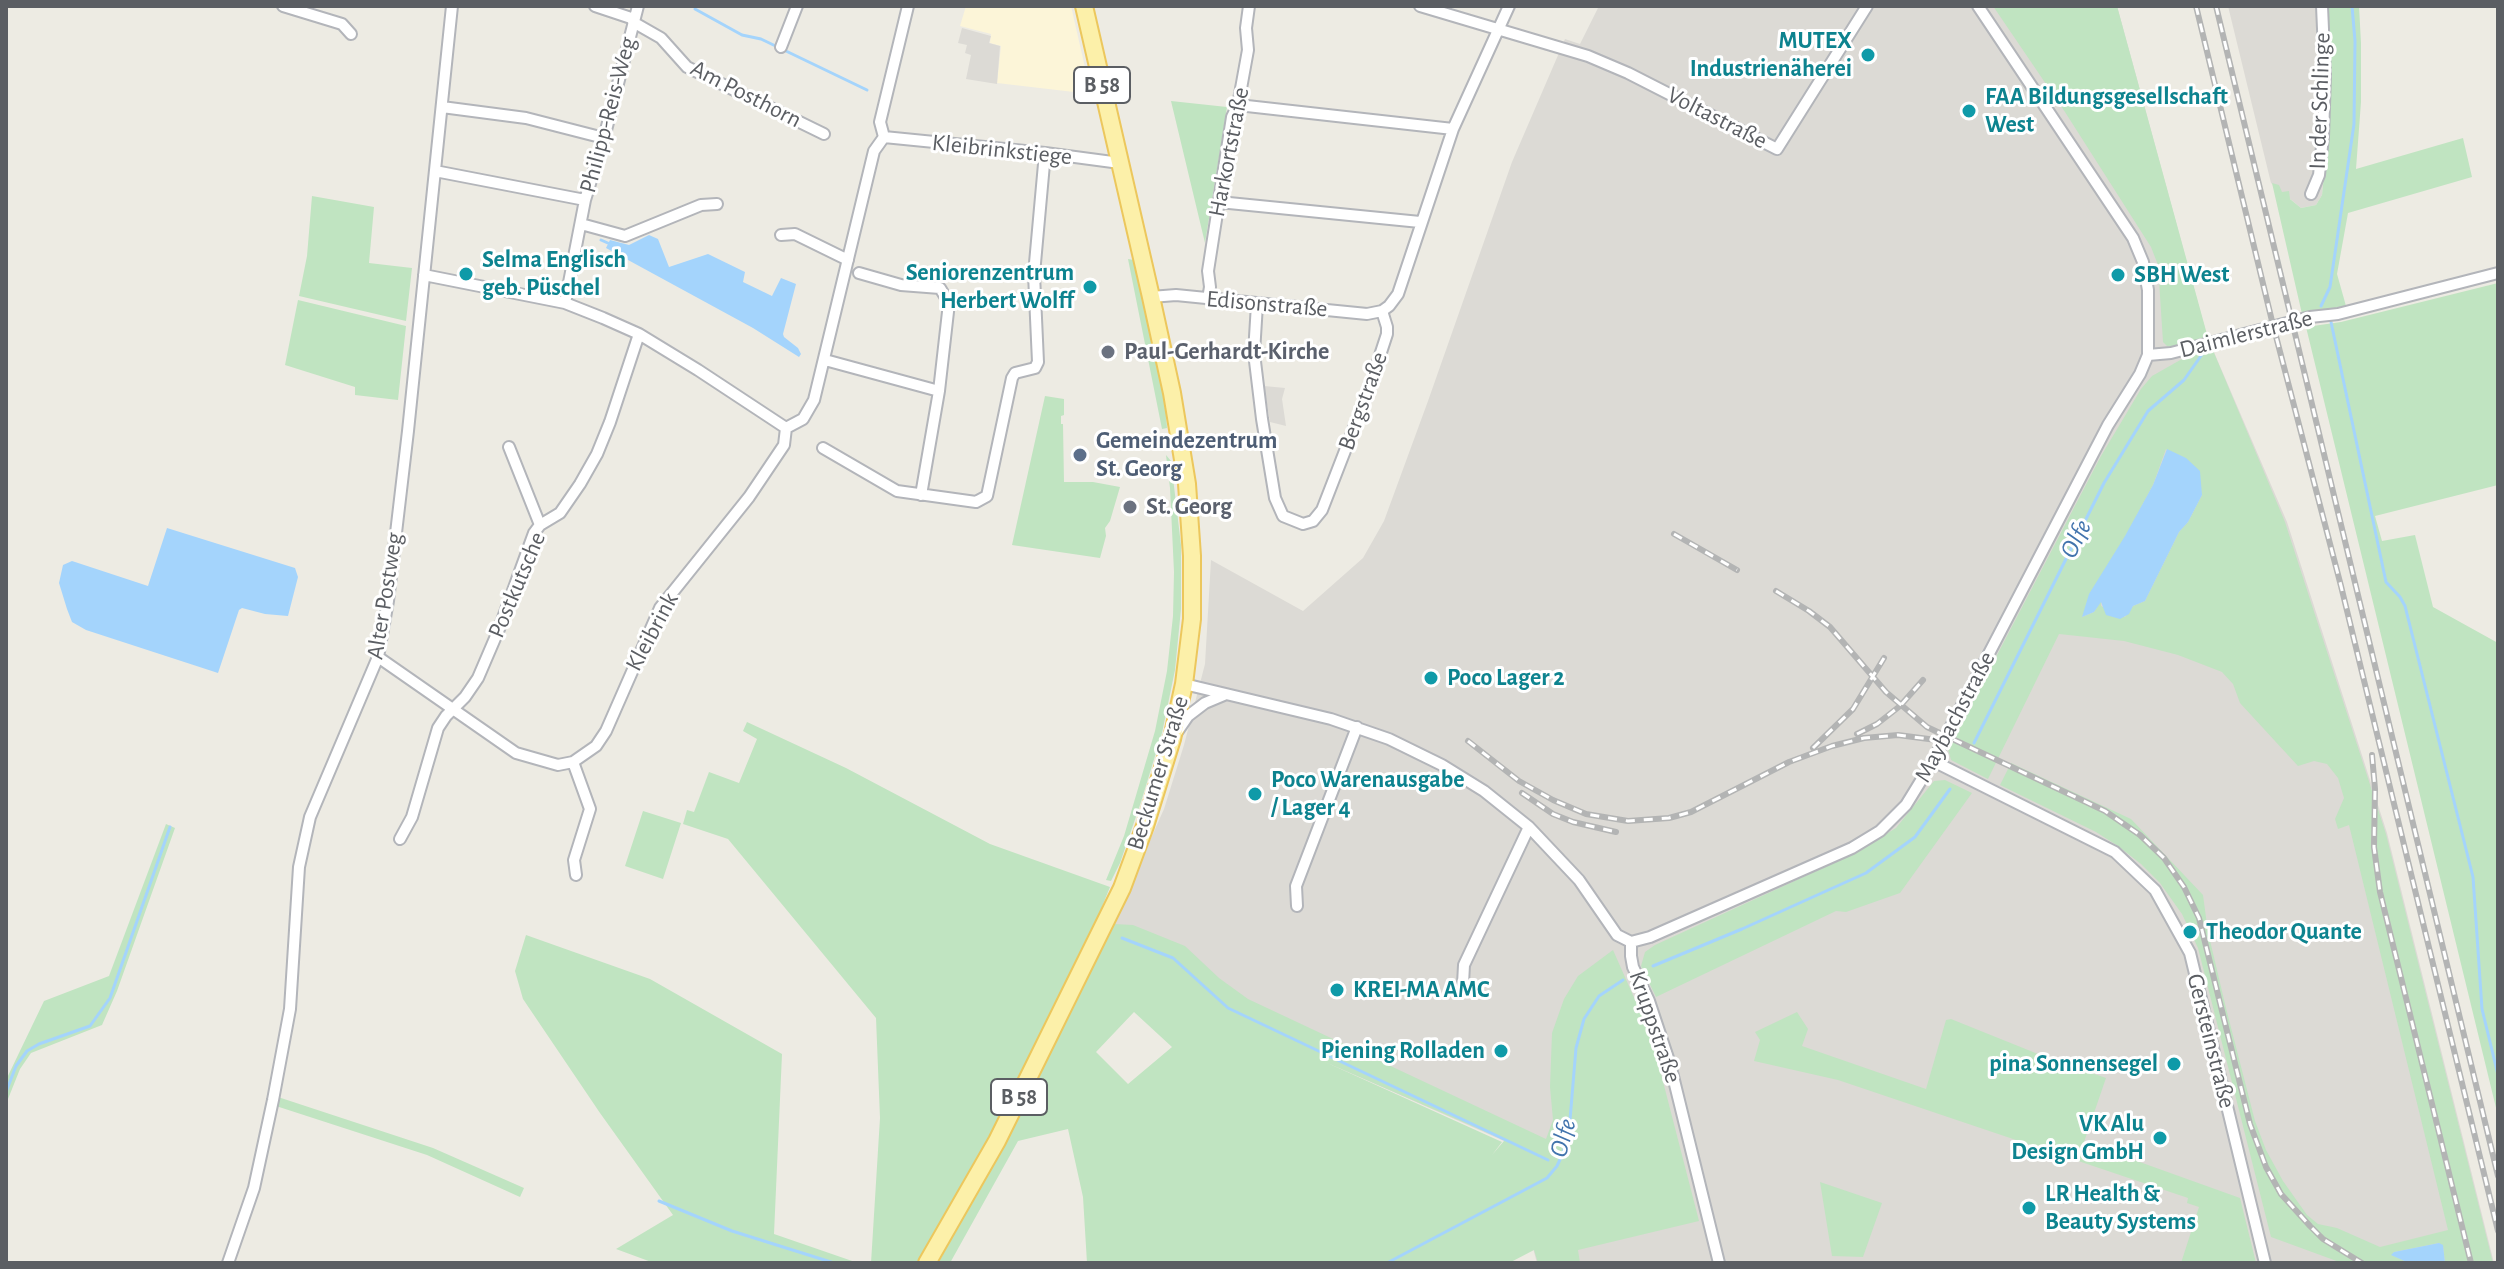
<!DOCTYPE html>
<meta charset="utf-8">
<style>
body{margin:0}
#map{position:relative;width:2504px;height:1269px;overflow:hidden;background:#edebe3;font-family:"Alegreya Sans",sans-serif}
canvas{display:block}
.frame{position:absolute;inset:0;border:8px solid #5b5e63;pointer-events:none}
</style>
<div id="map">
<canvas width="2504" height="1269"></canvas>
<div class="frame"></div>
</div>
<script>
const c = document.querySelector('canvas').getContext('2d');
c.lineJoin = 'round';
function fill(path, color) { c.fillStyle = color; c.fill(path, 'evenodd'); }
const shape = rows => new Path2D(rows.map(r => 'M' + r).join(''));
function trace(path, color, width, dash) { c.strokeStyle = color; c.lineWidth = width; c.lineCap = dash ? 'butt' : 'round'; c.setLineDash(dash || []); c.stroke(path); }
function drawText(font, color, halo, rows, align = 'center') {
  c.font = font + ' "Alegreya Sans",sans-serif'; c.lineWidth = 6; c.setLineDash([]); c.textBaseline = 'middle'; c.strokeStyle = halo; c.fillStyle = color; for (const [text, x, y, turn = 0] of rows) {
    c.save(); c.translate(x, y); c.rotate((+turn || 0) * Math.PI / 180); c.textAlign = isNaN(turn) ? turn : align; if (halo) c.strokeText(text, 0, 0); c.fillText(text, 0, 0); c.restore();
  }
}
const commercial = shape([
 [966,6,1071,6,1091,94,997,83,1001,46,990,43,991,34,960,26]
]);
const industrial = shape([
 [1599,6,2117,6,2207,336,2287,522,2387,833,2494,1263,1537,1263,1504,1141,1217,1014,1102,948,1164,809,1184,745,1205,664,1211,560,1303,611,1363,558,1384,521,1428,401,1512,162,1565,39,1580,44],
 [2228,6,2328,6,2330,75,2328,135,2322,195,2316,205,2301,208,2271,183],
 [962,28,991,36,989,43,1000,46,997,84,966,79,971,55,965,53,967,45,958,43],
 [1264,386,1285,388,1282,399,1286,426,1270,422]
]);
const green = shape([
 [1993,6,2117,6,2208,338,2176,348,2167,346,2163,342,2158,265,2151,247,2065,112],
 [2328,6,2359,6,2361,43,2361,102,2356,169,2463,138,2472,177,2348,213,2337,274,2346,306,2302,314,2272,183,2279,185,2282,192,2289,191,2290,199,2301,208,2316,205,2322,195,2328,135,2330,75],
 [1171,101,1227,107,1205,243],
 [312,196,374,207,369,263,412,268,406,321,299,296,307,256],
 [1128,259,1134,260,1165,398,1167,428,1162,429],
 [2498,283,2498,485,2375,516,2382,541,2415,535,2433,607,2498,643,2498,1116,2306,327,2341,322],
 [298,300,406,326,398,400,355,395,355,387,285,365],
 [2212,348,2285,522,2386,834,2493,1263,2445,1263,2443,1246,2439,1243,2394,1252,2392,1255,2409,1263,2342,1263,2271,1237,2198,948,2182,914,2160,883,2141,864,2118,846,2096,832,2000,785,2011,763,2131,819,2203,895,2208,932,2226,1008,2255,1121,2266,1150,2283,1181,2307,1215,2318,1224,2337,1228,2380,1247,2448,1230,2349,825,2338,829,2335,819,2344,798,2338,778,2327,764,2314,761,2298,766,2240,703,2233,684,2222,672,2178,655,2124,641,2059,634,1988,779,1951,760,1948,749,2101,456,2141,389,2152,376,2182,359],
 [2166,449,2202,495,2188,522,2179,532,2145,601,2133,606,2125,617,2101,606,2101,601,2094,612,2082,617,2153,485],
 [1045,396,1064,399,1064,415,1061,416,1061,424,1063,424,1064,482,1093,482,1120,487,1110,521,1105,528,1106,536,1100,558,1012,545],
 [1166,455,1171,461,1181,545,1181,609,1175,670,1162,733,1141,802,1120,863,1111,881,1106,880,1124,836,1155,731,1167,671,1173,616,1174,572,1170,488],
 [747,722,846,768,990,844,1110,887,1091,934,990,1139,920,1263,871,1263,880,1118,876,1018,728,839,683,824,687,810,694,812,709,772,739,783,757,739,743,731],
 [1945,780,1972,793,1900,893,1846,912,1836,911,1656,997,1641,966,1645,952,1655,945,1849,856,1896,828,1934,781],
 [643,811,681,823,663,879,625,866],
 [166,824,175,828,117,991,102,1025,31,1053,20,1069,6,1104,6,1080,44,1001,109,976],
 [1114,924,1133,925,1185,946,1219,978,1248,999,1546,1139,1553,1120,1550,1087,1552,1033,1564,999,1578,976,1613,950,1644,1020,1659,1066,1699,1221,1578,1250,1580,1263,1538,1263,1534,1250,1509,1263,1087,1263,1083,1197,1068,1129,1018,1141,950,1263,938,1263,1006,1140],
 [1134,1012,1172,1047,1128,1084,1096,1052],
 [1323,1061,1504,1140,1504,1141,1492,1155,1502,1142],
 [526,935,650,979,782,1054,774,1234,858,1263,654,1263,616,1249,673,1215,600,1113,523,999,515,971],
 [1797,1012,1808,1029,1802,1046,1926,1089,1946,1020,1951,1019,2038,1054,2106,1078,2084,1142,2240,1198,2256,1263,2181,1263,2199,1207,2187,1203,2188,1198,1838,1080,1754,1061,1760,1040,1755,1032],
 [278,1097,433,1148,524,1188,520,1197,427,1155,276,1106],
 [1820,1182,1882,1203,1863,1257,1832,1256]
]);
const water = shape([
 [649,235,658,239,669,267,708,254,745,272,743,282,772,296,781,278,796,284,783,334,784,337,798,348,801,354,799,357,753,328,606,248,610,240,629,245],
 [2167,449,2186,458,2200,471,2202,495,2188,522,2179,532,2145,601,2133,606,2129,614,2120,619,2106,615,2101,602,2094,612,2082,617,2089,594,2125,536,2153,485],
 [167,528,295,568,298,577,288,616,265,614,242,608,239,610,218,673,86,630,72,622,67,609,59,583,63,565,72,561,148,586],
 [2439,1243,2443,1245,2445,1263,2409,1263,2391,1255,2394,1252]
]);
const stream = shape([
 [695,9,742,35,761,39,867,90],
 [601,240,610,244],
 [2321,306,2330,287,2354,124,2355,41,2352,6],
 [2331,322,2386,582,2400,597,2405,606,2473,877,2482,1009,2498,1075],
 [1974,743,2104,483,2148,411,2184,380,2203,353],
 [1122,938,1173,958,1228,1008,1548,1160],
 [1653,966,1742,929,1866,873,1915,837,1950,789],
 [6,1092,16,1066,27,1051,39,1044,90,1026,110,998,170,827],
 [659,1201,732,1231,834,1263],
 [1387,1263,1547,1178,1557,1166,1563,1153,1570,1120,1576,1048,1584,1019,1599,996,1623,980]
]);
const street = shape([
 [283,6,342,24,351,34],
 [595,6,634,19],
 [1420,6,1588,56,1628,73,1777,149,1867,6],
 [633,22,661,38,687,67,824,134],
 [781,47,797,6],
 [1238,105,1453,129],
 [442,107,526,118,604,138],
 [884,137,1045,153,1120,163],
 [884,137,880,122,908,6],
 [435,171,585,200],
 [2311,194,2319,175,2323,137,2325,75,2322,6],
 [1219,202,1420,222],
 [581,224,625,236,701,205,717,204],
 [781,235,795,234,848,260],
 [859,273,901,285,940,288,949,303,939,391,921,495],
 [424,275,565,303,603,318,639,334,698,370,786,428],
 [1151,297,1176,295,1367,314,1382,311,1389,306,1398,294,1453,129,1509,6],
 [1208,299,1210,287,1208,271,1232,117,1238,105,1248,50,1246,28,1249,6],
 [565,303,585,200,604,138,638,6],
 [1257,304,1254,353,1262,419,1275,498,1283,516,1303,524,1313,521,1322,510,1369,389,1387,334,1387,327,1382,311],
 [2148,355,2171,353,2310,317,2338,314,2498,273],
 [825,360,939,391],
 [509,447,540,525],
 [823,448,897,491,976,502,987,496,1012,378,1015,373,1035,368,1038,362,1034,274,1045,153],
 [378,657,516,753,558,765,573,762,596,746,606,731,660,608,749,497,784,445,786,428,803,419,814,400,874,151,884,137],
 [1184,684,1331,719,1389,739,1442,765,1484,791,1529,827,1579,880,1617,935,1631,942],
 [1177,732,1188,716,1205,703,1224,695],
 [1933,761,2115,852,2155,890,2190,953,2265,1263],
 [573,762,590,809,574,860,576,875],
 [400,839,412,817,438,728,446,716,465,697,478,678,499,629,534,533,540,525,560,513,580,484,597,454,610,422,639,334],
 [1297,906,1296,886,1357,727],
 [1631,942,1650,937,1852,848,1880,831,1906,805,1933,761,2108,425,2140,374,2148,355,2148,290,2143,262,2133,238,1978,6],
 [1631,942,1631,956,1633,967,1649,1001,1670,1064,1719,1263],
 [1463,984,1464,965,1529,827],
 [228,1263,254,1188,273,1100,290,1009,299,867,310,817,378,657,388,601,408,431,452,6]
]);
const primary = shape([
 [927,1263,997,1141,1122,888,1145,826,1172,739,1184,684,1192,619,1192,556,1187,484,1172,393,1151,297,1084,6]
]);
const rail = shape([
 [2196,6,2272,321,2341,586,2498,1231],
 [2216,6,2498,1176],
 [1674,534,1737,570],
 [1776,591,1809,611,1830,627,1886,692,1927,727,2105,811,2140,835,2164,858,2184,887,2199,918,2250,1124,2266,1167,2281,1194,2310,1226,2323,1239,2362,1263],
 [1857,734,1877,724,1900,706,1923,680],
 [1468,741,1519,781,1553,800,1586,814,1628,821,1669,818,1691,812,1789,762,1832,746,1864,738,1898,735,1944,741],
 [1813,748,1853,709,1884,658],
 [2372,755,2375,789,2374,847,2380,892,2471,1263],
 [1522,793,1553,814,1573,822,1616,832]
]);
const markers = [
 [1868,55,8,"#0f9aa8"],
 [1969,111,8,"#0f9aa8"],
 [466,274,8,"#0f9aa8"],
 [2118,275,8,"#0f9aa8"],
 [1090,287,8,"#0f9aa8"],
 [1108,352,8,"#6b7280"],
 [1080,455,8,"#5c6f8a"],
 [1130,507,8,"#6b7280"],
 [1431,678,8,"#0f9aa8"],
 [1255,794,8,"#0f9aa8"],
 [2190,932,8,"#0f9aa8"],
 [1337,990,8,"#0f9aa8"],
 [1501,1051,8,"#0f9aa8"],
 [2174,1064,8,"#0f9aa8"],
 [2160,1138,8,"#0f9aa8"],
 [2029,1208,8,"#0f9aa8"]
];
const shields = [
 [1102,85,56],
 [1019,1097,56]
];
const shieldNames = [
 ["B 58",1102,85],
 ["B 58",1019,1097]
];
const cultureNames = [
 ["MUTEX",1852,41,"right"],
 ["Industrienäherei",1852,69,"right"],
 ["FAA Bildungsgesellschaft",1985,97],
 ["West",1985,125],
 ["Selma Englisch",482,260],
 ["geb. Püschel",482,288],
 ["Seniorenzentrum",1074,273,"right"],
 ["Herbert Wolff",1074,301,"right"],
 ["SBH West",2134,275],
 ["Poco Lager 2",1447,678],
 ["Poco Warenausgabe",1271,780],
 ["/ Lager 4",1271,808],
 ["Theodor Quante",2206,932],
 ["KREI-MA AMC",1353,990],
 ["Piening Rolladen",1485,1051,"right"],
 ["pina Sonnensegel",2158,1064,"right"],
 ["VK Alu",2144,1124,"right"],
 ["Design GmbH",2144,1152,"right"],
 ["LR Health &",2045,1194],
 ["Beauty Systems",2045,1222]
];
const streetNames = [
 ["Am Posthorn",746,94,27],
 ["In der Schlinge",2320,101,-88],
 ["Philipp-Reis-Weg",608,115,-75],
 ["Voltastraße",1717,118,27],
 ["Kleibrinkstiege",1002,150,6],
 ["Harkortstraße",1229,152,-79],
 ["Edisonstraße",1267,304,5],
 ["Daimlerstraße",2246,334,-14],
 ["Bergstraße",1363,401,-70],
 ["Postkutsche",517,585,-67],
 ["Alter Postweg",385,596,-81],
 ["Kleibrink",652,632,-62],
 ["Maybachstraße",1955,717,-62],
 ["Beckumer Straße",1158,773,-73],
 ["Kruppstraße",1655,1027,71],
 ["Gersteinstraße",2211,1041,76]
];
const worshipNames = [
 ["Paul-Gerhardt-Kirche",1124,352],
 ["St. Georg",1146,507]
];
const serviceNames = [
 ["Gemeindezentrum",1096,441],
 ["St. Georg",1096,469]
];
const waterNames = [
 ["Olfe",2076,539,-63],
 ["Olfe",1563,1138,-74]
];
fill(commercial, '#fcf5d8');
fill(industrial, '#dcdad5');
fill(green, '#c0e4c1');
fill(water, '#a4d4fc');
trace(stream, '#a4d4fc', 3);
trace(street, '#b3b5ba', 14);
trace(primary, '#ecc75d', 20);
trace(street, '#fff', 10);
trace(primary, '#fcf0a9', 16);
trace(rail, '#b3b4b4', 6);
trace(rail, '#fff', 3, [9]);
for (const [x, y, r, color] of markers) { const dot = new Path2D(); dot.arc(x, y, r, 0, 2 * Math.PI); c.fillStyle = color; c.fill(dot); trace(dot, '#fff', 3); }
for (const [x, y, w] of shields) { const box = new Path2D(); box.roundRect(x - w / 2, y - 18, w, 36, 6); c.fillStyle = '#fff'; c.fill(box); trace(box, '#5b5e63', 2); }
drawText('bold 22px', '#5b5e63', null, shieldNames);
drawText('bold 24px', '#0d838f', '#fff', cultureNames, 'left');
drawText('24px', '#5b5e63', '#fff', streetNames);
drawText('bold 24px', '#5b616d', '#fff', worshipNames, 'left');
drawText('bold 24px', '#4e5e75', '#fff', serviceNames, 'left');
drawText('italic 26px', '#4274ad', '#fff', waterNames);
</script>
